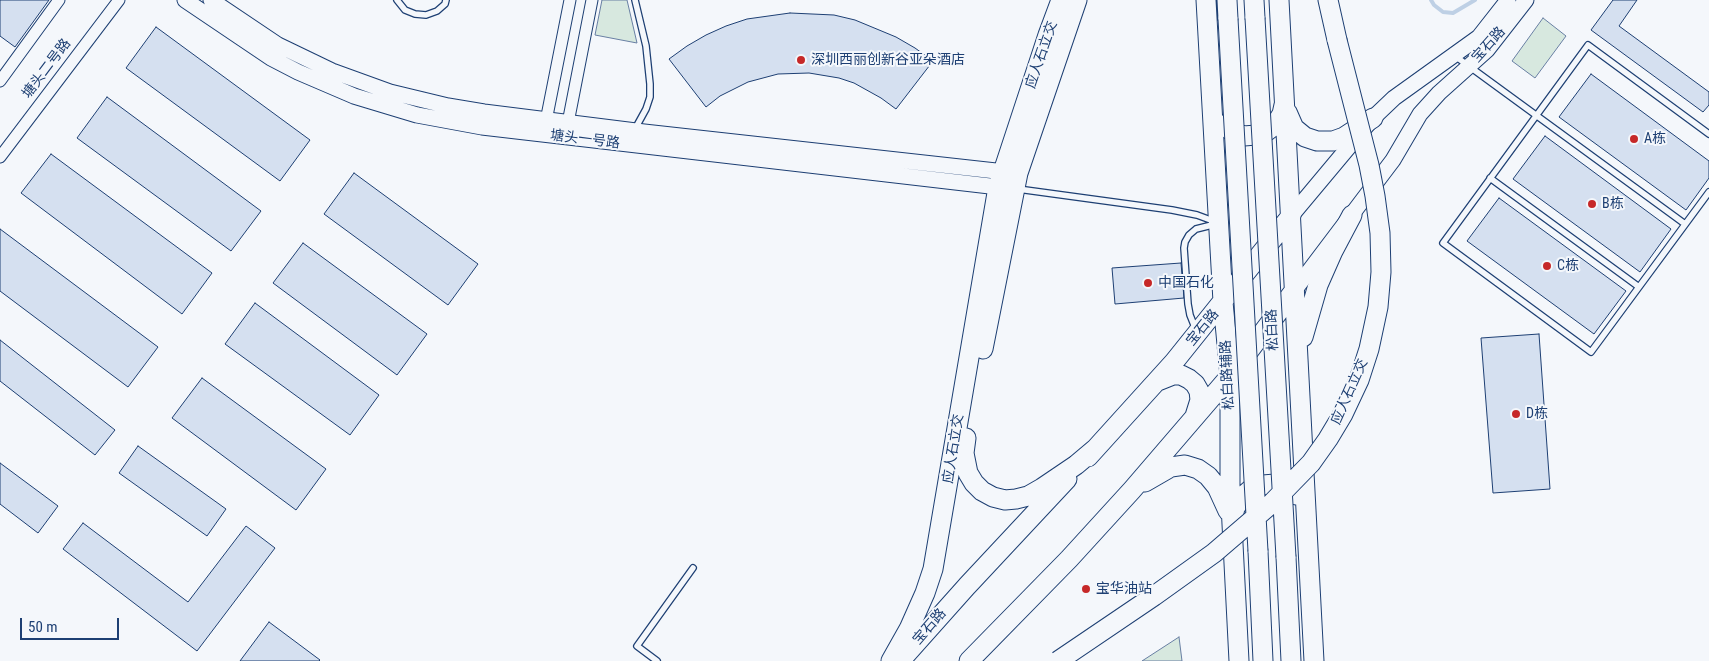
<!DOCTYPE html>
<meta charset="utf-8">
<style>
body{margin:0}
#map{position:relative;width:1709px;height:661px;overflow:hidden;background:#f4f7fb;font-family:"Roboto Condensed",sans-serif}
canvas{display:block}
.scale{position:absolute;left:20px;top:618px;width:99px;height:22px;box-sizing:border-box;border:2px solid #1d3f73;border-top:0;padding-left:6px;font-size:15px;line-height:18px;white-space:nowrap;color:#1d3f73;-webkit-text-stroke:4px #f4f7fb;paint-order:stroke}
</style>
<div id="map">
<canvas width="1709" height="661"></canvas>
<div class="scale">50 m</div>
</div>
<script>
const c = document.querySelector('canvas').getContext('2d');
c.lineJoin = 'round';
function fill(path, color) { c.fillStyle = color; c.fill(path, 'evenodd'); }
const shape = rows => new Path2D(rows.map(r => 'M' + r).join(''));
function trace(path, color, width, dash) { c.strokeStyle = color; c.lineWidth = width; c.lineCap = dash ? 'butt' : 'round'; c.setLineDash(dash || []); c.stroke(path); }
function drawText(font, color, halo, rows, align = 'center') {
  c.font = font + ' "Roboto Condensed","Noto Sans SC",sans-serif'; c.lineWidth = 4; c.setLineDash([]); c.textBaseline = 'middle'; c.strokeStyle = halo; c.fillStyle = color; for (const [text, x, y, turn = 0] of rows) {
    c.save(); c.translate(x, y); c.rotate((+turn || 0) * Math.PI / 180); c.textAlign = isNaN(turn) ? turn : align; if (halo) c.strokeText(text, 0, 0); c.fillText(text, 0, 0); c.restore();
  }
}
const green = shape([
 [602,0,627,0,637,43,595,35,602,0],
 [1543,18,1566,36,1535,78,1512,61,1543,18],
 [1179,637,1182,661,1142,661,1179,637]
]);
const stream = shape([
 [1431,0,1434,5,1443,12,1453,13,1475,0]
]);
const building = shape([
 [0,0,49,0,15,47,0,36,0,0],
 [1613,0,1637,0,1619,26,1709,92,1709,105,1703,112,1591,30,1613,0],
 [790,13,834,15,855,20,896,37,915,48,933,61,896,109,881,98,854,83,839,78,809,73,778,74,748,82,720,96,706,107,669,59,687,46,706,35,726,26,747,19,790,13],
 [156,27,310,140,280,181,126,68,156,27],
 [1591,74,1709,161,1709,178,1686,210,1559,117,1591,74],
 [107,97,261,211,231,251,77,138,107,97],
 [1545,136,1671,229,1640,272,1513,179,1545,136],
 [51,154,212,273,182,314,21,193,51,154],
 [354,173,478,264,448,305,324,214,354,173],
 [1499,198,1626,291,1594,334,1467,241,1499,198],
 [0,229,158,347,128,387,0,291,0,229],
 [303,243,427,334,397,375,273,283,303,243],
 [1181,263,1184,298,1115,304,1112,268,1181,263],
 [255,303,379,395,350,435,225,344,255,303],
 [1539,334,1550,489,1493,493,1481,338,1539,334],
 [0,340,115,430,95,455,0,381,0,340],
 [202,378,326,469,296,510,172,418,202,378],
 [138,446,226,509,207,536,119,473,138,446],
 [0,463,58,506,38,533,0,504,0,463],
 [83,523,188,602,246,526,275,548,197,651,63,549,83,523],
 [269,622,320,660,319,661,240,661,269,622]
]);
const service = shape([
 [397,0,405,10,415,14,426,15,437,11,445,4,446,0],
 [1455,56,1685,224],
 [635,129,646,109,650,97,650,84,646,46,635,0],
 [1709,134,1588,45,1443,243,1591,352,1709,192],
 [1490,178,1639,287],
 [1018,189,1172,210,1197,215,1216,222],
 [1196,330,1190,315,1188,304,1184,248,1185,242,1189,235,1196,229,1216,224],
 [657,661,637,646,693,568]
]);
const minor = shape([
 [0,81,59,0],
 [545,126,570,0],
 [567,128,592,0],
 [0,157,119,0]
]);
const tertiary = shape([
 [185,0,271,58,298,72,354,96,417,115,482,127,1007,188],
 [211,0,278,45,332,71,390,92,448,106,484,112,644,132,1014,173],
 [1291,216,1373,118,1394,98,1479,37,1508,0],
 [1294,291,1393,160,1420,114,1439,93,1487,50,1526,0]
]);
const primary = shape([
 [1206,0,1223,302,1230,376,1230,485,1239,661],
 [1227,0,1228,19],
 [1254,0,1255,18],
 [1279,0,1314,661],
 [1328,0,1337,40],
 [1287,112,1294,128,1305,137,1317,141,1333,141,1344,137,1373,118],
 [1223,125,1233,132,1244,136,1256,135,1267,131,1276,124,1282,114,1284,105],
 [1303,337,1318,285,1333,251,1352,215],
 [983,349,1018,173,1077,0],
 [1158,381,1173,375,1181,375,1189,379,1195,384,1199,391,1200,400,1195,416],
 [966,438,964,453,968,473,974,483,982,491,993,497,1005,500,1016,499,1028,496,1042,488,1076,465,1095,449],
 [1088,457,1174,362,1291,216],
 [1145,482,1171,467,1185,465,1198,469,1208,476,1217,487,1228,511],
 [1233,517,1235,508,1242,497,1251,489,1263,485,1275,484,1287,488,1296,495],
 [1258,551,1263,661],
 [1286,557,1291,661],
 [901,660,967,586,1067,479],
 [891,661,909,629,925,593,933,569,998,187,1048,35,1061,0],
 [969,661,1069,559,1132,490,1230,376,1294,291]
]);
const primaryBridge = shape([
 [1255,18,1286,557],
 [1228,19,1258,551],
 [1058,661,1154,596,1214,553,1271,504,1311,463,1328,439,1343,414,1359,380,1369,349,1378,307,1381,272,1380,233,1375,196,1369,165,1337,40]
]);
const markers = [
 [801,60,5,"#c62828"],
 [1634,139,5,"#c62828"],
 [1592,204,5,"#c62828"],
 [1547,266,5,"#c62828"],
 [1148,283,5,"#c62828"],
 [1516,414,5,"#c62828"],
 [1086,589,5,"#c62828"]
];
const streetNames = [
 ["宝石路",1489,45,-48],
 ["应人石立交",1042,55,-71],
 ["塘头二号路",47,69,-53],
 ["塘头一号路",585,140,7],
 ["宝石路",1203,328,-51],
 ["松白路",1273,330,-93],
 ["松白路辅路",1228,375,-93],
 ["应人石立交",1350,392,-66],
 ["应人石立交",954,449,-81],
 ["宝石路",930,627,-49]
];
const poiNames = [
 ["深圳西丽创新谷亚朵酒店",811,60],
 ["A栋",1644,139],
 ["B栋",1602,204],
 ["C栋",1557,266],
 ["中国石化",1158,283],
 ["D栋",1526,414],
 ["宝华油站",1096,589]
];
fill(green, '#d7e8df');
trace(green, '#687fa3', 1);
trace(stream, '#bed0e5', 4);
fill(building, '#d5e0f0');
trace(building, '#1d3f73', 1);
trace(service, '#1d3f73', 8);
trace(minor, '#1d3f73', 13);
trace(tertiary, '#1d3f73', 17);
trace(primary, '#1d3f73', 21);
trace(service, '#f4f7fb', 5.5);
trace(minor, '#f4f7fb', 11);
trace(tertiary, '#f4f7fb', 15);
trace(primary, '#f4f7fb', 19);
trace(primaryBridge, '#1d3f73', 21, []);
trace(primaryBridge, '#f4f7fb', 19);
for (const [x, y, r, color] of markers) { const dot = new Path2D(); dot.arc(x, y, r, 0, 2 * Math.PI); c.fillStyle = color; c.fill(dot); trace(dot, '#f4f7fb', 2); }
drawText('14px', '#1d3f73', '#f4f7fb', streetNames);
drawText('14px', '#1d3f73', '#f4f7fb', poiNames, 'left');
</script>
